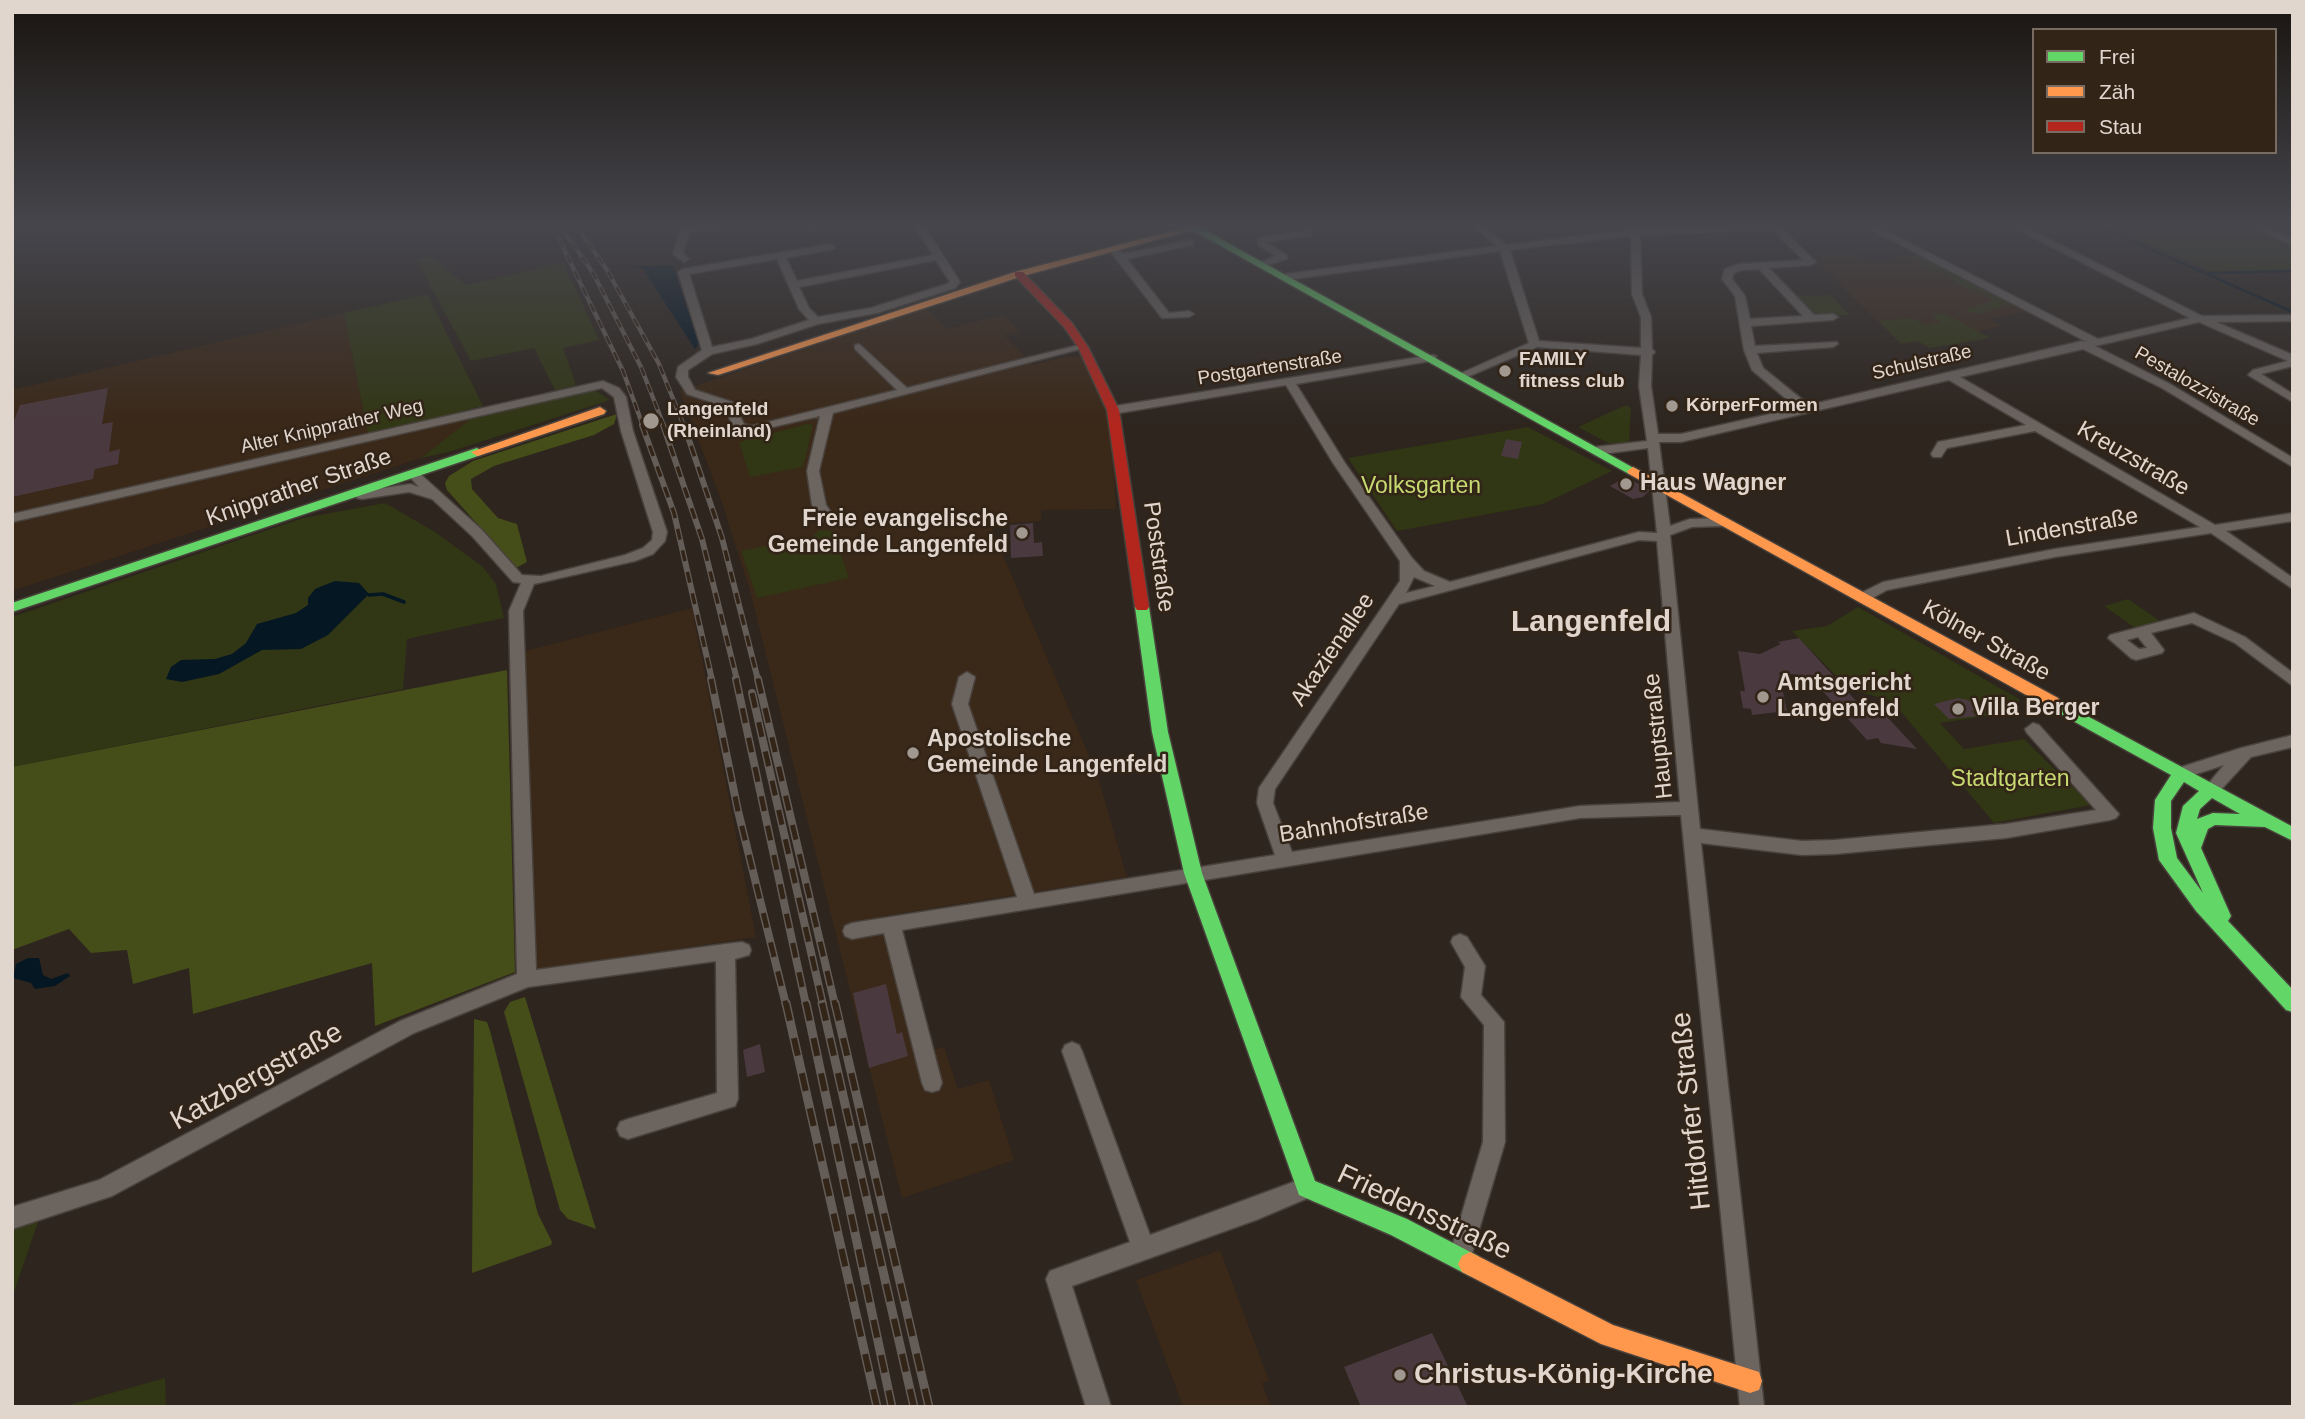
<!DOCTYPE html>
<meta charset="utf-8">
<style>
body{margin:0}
#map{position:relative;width:2305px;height:1419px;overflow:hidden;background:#2d251e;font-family:Helvetica,sans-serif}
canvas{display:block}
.frame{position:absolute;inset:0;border:14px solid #e0d6ce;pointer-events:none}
.legend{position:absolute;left:2032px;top:28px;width:245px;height:126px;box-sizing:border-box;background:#332418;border:2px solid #786b61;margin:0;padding:9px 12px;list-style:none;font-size:21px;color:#e0d6ce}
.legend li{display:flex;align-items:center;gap:14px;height:35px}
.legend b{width:35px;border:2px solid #786b61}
</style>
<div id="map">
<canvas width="2305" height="1419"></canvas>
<div class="frame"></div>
<ul class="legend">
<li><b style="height:9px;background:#63d668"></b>Frei</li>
<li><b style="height:9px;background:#ff974d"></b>Zäh</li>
<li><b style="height:9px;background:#b3261e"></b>Stau</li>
</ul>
</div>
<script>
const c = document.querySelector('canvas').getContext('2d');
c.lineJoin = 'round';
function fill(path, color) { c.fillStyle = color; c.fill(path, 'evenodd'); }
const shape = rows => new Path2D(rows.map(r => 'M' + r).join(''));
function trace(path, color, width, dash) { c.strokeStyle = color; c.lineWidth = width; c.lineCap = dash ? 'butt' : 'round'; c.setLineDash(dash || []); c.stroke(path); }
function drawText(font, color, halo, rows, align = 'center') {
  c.font = font + ' Helvetica,sans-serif'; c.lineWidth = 5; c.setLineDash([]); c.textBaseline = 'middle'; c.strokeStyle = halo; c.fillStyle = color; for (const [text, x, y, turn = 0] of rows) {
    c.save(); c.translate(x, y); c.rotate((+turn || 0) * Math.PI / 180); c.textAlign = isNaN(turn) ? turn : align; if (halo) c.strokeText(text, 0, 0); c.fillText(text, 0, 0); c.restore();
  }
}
const built = shape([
 [1810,255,1853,255,1873,263,1898,261,1893,256,1921,255,2030,311,1990,319,2002,326,1978,331,1990,338,1930,348,1918,341,1901,344],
 [926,308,947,329,1003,315,1020,331,1004,335,1032,365,1069,356,1083,357,1110,410,1116,509,1041,510,1041,521,990,525,1097,774,1127,877,884,916,928,1051,944,1047,958,1089,989,1080,1014,1160,902,1198,750,591,721,500,680,391],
 [344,313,368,434,470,414,473,420,421,458,12,591,12,390],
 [692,608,756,937,536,970,525,651],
 [1220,1250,1269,1381,1262,1383,1271,1407,1183,1407,1136,1280]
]);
const green = shape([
 [2112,227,2249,227,2293,246,2293,270,2213,272],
 [432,256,466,285,563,262,599,340,563,348,576,385,555,390,534,348,471,361,416,259],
 [1911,256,1921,256,2020,307,2007,304,1980,314,1964,310,1994,301,1978,290,1965,288,1942,271,1930,271],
 [427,294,483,406,368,434,344,313],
 [1830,295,1850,315,1814,317,1795,296],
 [1944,313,1990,338,1930,348,1918,341,1901,343,1879,321,1913,318,1925,326,1940,322,1932,315],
 [582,391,596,391,610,400,449,452,421,458,472,418],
 [1626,405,1631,408,1629,443,1608,443,1578,427],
 [807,424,813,425,803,467,750,477,739,442],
 [1528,427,1612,471,1543,504,1397,531,1348,458],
 [385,503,435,532,483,567,496,584,504,618,407,639,403,689,12,767,12,617,303,518],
 [819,530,833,531,849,578,757,598,741,551,812,537],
 [2128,599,2160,621,2135,628,2104,606],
 [1858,607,2019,699,2019,711,1940,723,1964,749,2024,739,2091,805,1994,823,1892,701,1849,689,1792,631,1827,626],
 [38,1222,12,1298,12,1228],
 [165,1378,166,1407,62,1407]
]);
const forest = shape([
 [617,414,614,424,594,435,494,466,471,479,472,489,498,518,517,524,527,562,516,568,447,490,445,483,449,476,473,461],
 [507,670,515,972,375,1026,372,963,193,1014,189,968,133,984,127,950,91,953,69,929,12,950,12,767],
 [525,997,596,1229,568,1219,560,1210,504,1012,510,1002],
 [474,1019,487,1022,490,1031,538,1214,552,1242,551,1245,472,1273]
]);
const water = shape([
 [673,265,699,343,695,349,643,269,631,267],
 [335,581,359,583,369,594,328,635,301,649,262,650,219,674,182,682,166,679,171,667,181,660,215,659,232,654,246,643,257,624,296,613,308,605,308,598,315,589],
 [28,958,39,958,43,975,51,979,68,973,70,976,55,986,35,989,31,983,13,978,16,964]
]);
const streamFar1 = shape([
 [2100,227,2293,312],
 [2210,273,2293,271]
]);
const stream = shape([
 [369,595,383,594,404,602]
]);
const building = shape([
 [108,388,102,424,113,422,109,452,120,449,118,464,95,469,93,479,12,497,12,426,20,405],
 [1506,439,1522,442,1518,459,1501,456],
 [1626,477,1650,490,1643,497,1633,499,1610,486],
 [1033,523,1034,543,1042,542,1043,556,1011,558,1010,525],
 [1799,638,1857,702,1875,704,1917,749,1881,743,1878,738,1867,740,1810,677,1779,672,1787,711,1752,715,1751,709,1743,708,1740,691,1745,691,1738,651,1760,654,1781,644,1778,642],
 [1958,698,1968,700,1985,709,1971,711,1977,716,1949,719,1934,704],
 [886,984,897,1034,902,1032,908,1056,869,1068,853,993],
 [760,1044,765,1072,747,1077,743,1050],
 [1432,1333,1468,1407,1361,1407,1344,1367]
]);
const street = shape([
 [681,227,723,227,689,233,683,253,689,259,684,262,673,254,681,227],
 [806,227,816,227,817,230,809,232,806,227],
 [915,227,925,227,960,282,955,288,877,313,818,324,757,344,712,354,688,370,688,377,695,390,732,402,744,424,752,426,897,390,855,349,855,345,859,344,907,388,1083,344,1088,347,833,413,819,471,826,505,835,518,833,521,823,521,812,505,807,471,820,416,747,433,735,429,723,406,687,394,676,377,678,367,702,350,678,272,683,269,830,244,835,247,833,249,786,258,797,281,933,255,915,227],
 [777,259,799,309,809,320,751,339,712,347,689,274,777,259],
 [936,260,950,282,947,284,871,308,818,317,809,308,799,287,936,260],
 [1475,227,1486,227,1506,245,1630,230,1630,227,1640,227,1640,230,1767,227,1762,230,1640,235,1642,294,1651,317,1652,349,1655,352,1652,355,1651,386,1658,434,1681,434,1797,408,1752,370,1744,350,1735,296,1722,279,1725,269,1739,264,1803,260,1770,227,1780,227,1816,262,1811,265,1769,268,1814,315,1833,314,1838,317,1833,320,1751,326,1755,346,1837,342,1838,344,1833,347,1757,353,1763,368,1809,405,2082,341,2087,342,1866,227,1878,227,2098,339,2190,318,2013,227,2025,227,2202,316,2293,315,2293,321,2216,322,2293,355,2293,366,2261,374,2293,394,2293,402,2248,375,2253,370,2288,361,2199,322,2095,346,2170,384,2293,458,2293,467,2162,388,2083,349,1960,377,2215,525,2293,513,2293,521,2226,531,2293,578,2293,589,2211,533,2055,557,1887,590,1867,601,1857,601,1855,598,1857,595,1883,582,2055,549,2200,527,2035,431,1947,448,1941,457,1933,457,1931,454,1938,442,2026,425,1949,380,1681,442,1659,442,1670,526,1690,519,1723,518,1730,522,1723,526,1692,527,1670,535,1700,829,1802,841,1835,840,2006,824,2096,810,2027,733,2025,729,2033,723,2039,725,2119,814,2116,818,2110,820,2006,838,1835,854,1802,855,1701,843,1764,1407,1740,1407,1681,815,1580,818,902,930,942,1083,939,1090,932,1092,925,1090,922,1083,884,933,852,939,845,936,843,931,845,926,852,923,1017,897,952,704,959,677,967,672,975,677,968,704,1034,894,1275,855,1257,803,1259,788,1400,581,1400,561,1333,463,1286,385,1113,414,1107,410,1109,407,1432,355,1436,356,1436,360,1296,384,1345,463,1412,558,1424,571,1450,582,1639,532,1657,533,1648,448,1595,455,1589,451,1595,447,1647,441,1639,386,1641,355,1537,347,1467,377,1457,375,1529,343,1500,251,1286,280,1281,277,1286,274,1496,246,1475,227],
 [1631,236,1632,294,1641,317,1641,348,1539,341,1510,250,1631,236],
 [1759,269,1803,316,1750,319,1745,296,1732,279,1734,273,1741,270,1759,269],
 [1639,540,1657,541,1680,802,1580,806,1292,852,1273,803,1275,789,1399,604,1639,540],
 [1414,577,1435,586,1406,593,1414,577],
 [2253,227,2266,227,2293,239,2293,246,2253,227],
 [1308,230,1311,231,1311,235,1266,242,1287,255,1287,259,1261,267,1256,264,1276,256,1258,245,1258,238,1308,230],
 [1190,240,1193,241,1193,245,1127,259,1169,313,1189,311,1194,314,1189,317,1162,318,1108,248,1116,246,1123,254,1190,240],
 [603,381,619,388,626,397,633,431,667,532,665,541,653,554,635,561,534,584,523,611,536,970,725,944,742,942,749,945,751,950,749,955,735,959,738,1099,735,1106,628,1139,620,1136,617,1129,620,1122,628,1119,717,1093,716,961,528,987,414,1033,112,1196,12,1229,12,1207,99,1180,400,1021,517,974,509,611,521,583,513,582,472,536,432,499,409,492,362,499,357,498,357,492,410,484,419,487,407,474,413,470,417,471,482,530,522,575,541,576,625,555,643,548,652,540,653,532,621,431,614,397,602,388,12,522,12,514,603,381],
 [2194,613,2245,637,2293,673,2293,686,2235,643,2192,623,2151,633,2164,650,2162,653,2136,660,2131,658,2108,638,2110,635,2194,613],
 [2138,637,2147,648,2139,649,2127,640,2138,637],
 [2293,735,2293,747,2251,757,2217,794,2205,794,2203,790,2224,765,2181,779,2175,777,2173,773,2175,769,2241,748,2293,735],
 [1460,934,1467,937,1485,966,1481,995,1504,1022,1505,1142,1471,1257,1468,1265,1460,1268,1452,1265,1449,1257,1483,1142,1484,1025,1461,997,1465,967,1451,942,1453,937,1460,934],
 [1072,1042,1079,1045,1082,1051,1150,1235,1307,1177,1315,1181,1318,1188,1315,1195,1256,1220,1072,1286,1111,1407,1086,1407,1046,1279,1050,1271,1130,1242,1062,1051,1065,1045,1072,1042]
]);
const fast = shape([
 [1187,227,1199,227,1639,471,1637,474,1629,474,1187,227],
 [477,448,483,452,481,455,12,612,12,603,477,448],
 [1142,603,1149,607,1168,732,1202,873,1315,1181,1407,1219,1478,1256,1482,1264,1478,1272,1470,1276,1462,1272,1391,1235,1299,1195,1184,873,1152,732,1135,607,1142,603],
 [2052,697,2293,827,2293,841,2265,827,2215,825,2208,829,2201,848,2231,916,2228,921,2293,990,2293,1012,2286,1010,2196,911,2159,860,2153,828,2155,800,2171,775,2046,706,2044,702,2046,698,2052,697],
 [2184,782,2199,791,2183,806,2176,833,2203,893,2177,858,2171,828,2171,801,2184,782],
 [2212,798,2240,814,2213,813,2197,819,2200,809,2212,798]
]);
const slow = shape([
 [1188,227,1200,228,1023,276,718,375,708,373,1015,272,1188,227],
 [600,407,606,411,604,414,481,455,477,456,471,452,600,407],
 [1633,467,2058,698,2060,702,2052,707,2046,706,1629,474,1627,471,1633,467],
 [1470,1252,1613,1325,1759,1372,1762,1381,1759,1390,1750,1393,1601,1344,1462,1272,1458,1264,1462,1256,1470,1252]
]);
const jam = shape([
 [1015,272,1023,272,1072,323,1088,347,1119,410,1149,607,1147,610,1137,610,1135,607,1107,410,1078,347,1064,327,1015,276,1015,272]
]);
const railFar3 = shape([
 [561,227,593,273,641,367,664,426],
 [577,227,607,270,659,364,684,426],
 [559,239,623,371,643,426]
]);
const railFar2 = shape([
 [642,425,674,513,712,680],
 [663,425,702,539,737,680],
 [684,425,722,538,758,680]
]);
const railFar1 = shape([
 [711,679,738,811,786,1005],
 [736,679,806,1005],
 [758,679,835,1005],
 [752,693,823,1005]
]);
const rail = shape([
 [786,1003,877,1407],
 [806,1003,892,1407],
 [822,1003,914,1407],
 [835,1003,929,1407]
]);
const markers = [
 [1505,371,7,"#a19890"],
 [1672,406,7,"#a19890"],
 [651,421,9,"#a19890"],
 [1626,484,7,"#a19890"],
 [1022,533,7,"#a19890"],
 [1763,697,7,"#a19890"],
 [1958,709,7,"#a19890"],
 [913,753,7,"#a19890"],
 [1400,1375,7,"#a19890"]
];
const farPoinames = [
 ["FAMILY",1519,360],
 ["fitness club",1519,382],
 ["KörperFormen",1686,406],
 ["Langenfeld",667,410],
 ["(Rheinland)",667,432]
];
const farStreetnames = [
 ["Schulstraße",1922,363,-13],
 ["Postgartenstraße",1270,368,-9],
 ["Pestalozzistraße",2197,387,30],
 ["Alter Knipprather Weg",332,427,-13]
];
const streetNames = [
 ["Kreuzstraße",2133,459,30],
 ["Knipprather Straße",299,488,-19],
 ["Lindenstraße",2072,528,-10],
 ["Poststraße",1158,557,82],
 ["Kölner Straße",1986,641,29],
 ["Akazienallee",1333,650,-56],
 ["Hauptstraße",1659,736,-96],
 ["Bahnhofstraße",1354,824,-9]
];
const poiNames = [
 ["Haus Wagner",1640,484],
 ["Freie evangelische",1008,520,"right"],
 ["Gemeinde Langenfeld",1008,546,"right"],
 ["Amtsgericht",1777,684],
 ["Langenfeld",1777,710],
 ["Villa Berger",1972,709],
 ["Apostolische",927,740],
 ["Gemeinde Langenfeld",927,766]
];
const parkNames = [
 ["Volksgarten",1421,487],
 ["Stadtgarten",2010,780]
];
const nearStreetnames = [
 ["Katzbergstraße",257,1077,-29],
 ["Hitdorfer Straße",1692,1111,-96],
 ["Friedensstraße",1424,1213,25]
];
const nearPoinames = [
 ["Christus-König-Kirche",1414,1375]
];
const districtNames = [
 ["Langenfeld",1591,623]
];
fill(built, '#3a2818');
fill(green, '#313614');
fill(forest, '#454d19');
fill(water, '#051723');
trace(streamFar1, '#051723', 2.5);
trace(stream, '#051723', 3.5);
fill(building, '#4a3a3f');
trace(street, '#49423c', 3);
trace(fast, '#49423c', 3);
trace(slow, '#49423c', 3);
trace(jam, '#49423c', 3);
fill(street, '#6b645f');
fill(fast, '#63d668');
fill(slow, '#ff974d');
fill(jam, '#b3261e');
trace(railFar3, '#635c57', 4.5);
trace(railFar2, '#635c57', 6);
trace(railFar1, '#635c57', 8);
trace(rail, '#635c57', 9);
trace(railFar3, '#332418', 2.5, [9]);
trace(railFar2, '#332418', 3.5, [11]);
trace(railFar1, '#332418', 5, [15]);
trace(rail, '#332418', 6, [18]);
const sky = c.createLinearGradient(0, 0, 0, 426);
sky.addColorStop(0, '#191410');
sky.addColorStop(0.53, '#46464c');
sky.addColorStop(1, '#46464c00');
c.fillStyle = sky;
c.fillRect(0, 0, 2305, 426);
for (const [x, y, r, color] of markers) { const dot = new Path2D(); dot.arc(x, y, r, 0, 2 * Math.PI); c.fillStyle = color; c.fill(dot); trace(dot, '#332418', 2.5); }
drawText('bold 19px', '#e0d6ce', '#332418', farPoinames, 'left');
drawText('19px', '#e0d6ce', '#332418', farStreetnames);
drawText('23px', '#e0d6ce', '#332418', streetNames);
drawText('bold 23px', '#e0d6ce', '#332418', poiNames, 'left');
drawText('23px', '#c6da71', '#332418', parkNames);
drawText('28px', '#e0d6ce', '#332418', nearStreetnames);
drawText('bold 28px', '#e0d6ce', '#332418', nearPoinames, 'left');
drawText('bold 30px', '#e0d6ce', '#332418', districtNames);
</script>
